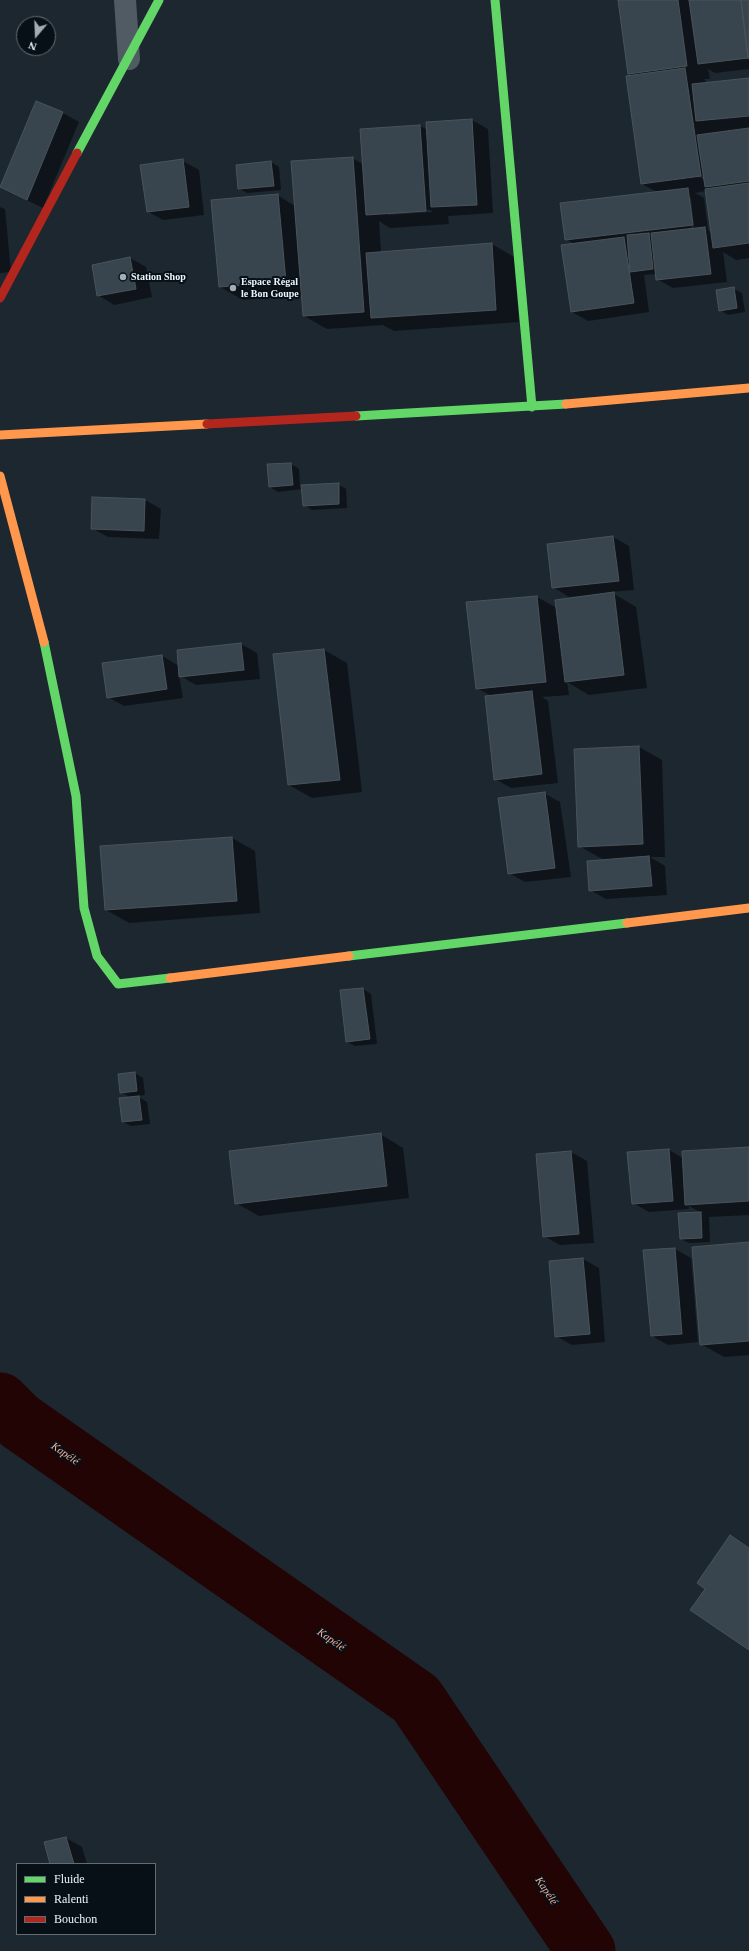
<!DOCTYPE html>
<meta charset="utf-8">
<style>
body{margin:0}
#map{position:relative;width:749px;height:1951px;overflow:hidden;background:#1c272f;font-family:Georgia,serif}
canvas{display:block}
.legend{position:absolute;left:16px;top:1863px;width:140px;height:72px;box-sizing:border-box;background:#081017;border:1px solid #636c73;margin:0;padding:5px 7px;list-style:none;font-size:12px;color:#ebf5fd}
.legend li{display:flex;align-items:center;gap:8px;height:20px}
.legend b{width:20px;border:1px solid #636c73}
.north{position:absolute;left:16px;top:16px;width:40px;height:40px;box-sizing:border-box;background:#081017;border:1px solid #636c73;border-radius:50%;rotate:199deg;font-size:11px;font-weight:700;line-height:16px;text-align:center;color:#ebf5fd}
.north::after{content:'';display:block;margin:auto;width:14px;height:18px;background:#a3adb5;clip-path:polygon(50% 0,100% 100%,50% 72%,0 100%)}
</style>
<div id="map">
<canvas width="749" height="1951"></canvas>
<ul class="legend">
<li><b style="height:5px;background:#63d668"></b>Fluide</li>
<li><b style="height:5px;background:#ff974d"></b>Ralenti</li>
<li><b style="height:5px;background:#b3261e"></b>Bouchon</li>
</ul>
<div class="north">N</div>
</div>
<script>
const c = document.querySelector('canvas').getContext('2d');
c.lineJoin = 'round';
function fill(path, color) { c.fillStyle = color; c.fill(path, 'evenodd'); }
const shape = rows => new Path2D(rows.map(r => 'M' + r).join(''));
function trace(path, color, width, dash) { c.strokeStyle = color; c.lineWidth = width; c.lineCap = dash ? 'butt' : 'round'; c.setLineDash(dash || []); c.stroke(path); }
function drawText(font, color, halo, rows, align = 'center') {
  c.font = font + ' Georgia,serif'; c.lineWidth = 4; c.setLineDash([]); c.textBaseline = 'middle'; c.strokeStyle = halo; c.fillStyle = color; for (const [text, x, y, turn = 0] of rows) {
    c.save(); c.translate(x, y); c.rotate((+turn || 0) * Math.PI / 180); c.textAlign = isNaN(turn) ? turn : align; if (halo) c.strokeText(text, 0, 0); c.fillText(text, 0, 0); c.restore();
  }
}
const shadow = shape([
 [619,0,749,0,749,57,743,56,749,60,749,69,715,73,708,69,710,79,704,79,708,84,749,79,749,258,736,260,723,252,727,282,673,288,657,279,656,274,644,275,649,312,588,321,572,312,574,244,566,239,657,192,642,184,633,76,629,73],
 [697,173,705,177,705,180,696,175],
 [706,191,711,232,708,230,704,198,695,193],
 [689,198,691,198,694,229,692,230],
 [37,102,63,113,79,122,43,208,1,188],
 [472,120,488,129,493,213,448,216,449,224,390,228,379,221,381,252,492,244,514,257,519,322,394,331,383,325,327,329,304,316,302,295,243,300,220,287,277,195,295,206,352,158,364,165,420,126,428,130,427,123],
 [431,210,432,212,388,215,388,213],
 [183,161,199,170,204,215,163,220,147,211],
 [271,162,279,167,281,190,247,193,239,188,237,166],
 [0,207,5,209,11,272,0,273],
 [130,258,146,267,152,297,114,305,98,295],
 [734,289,742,293,745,312,728,315,720,310,717,291],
 [291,464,299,469,300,486,338,484,346,489,347,508,312,510,304,505,302,489,278,492,270,487,268,465],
 [145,500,161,509,159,539,108,537,92,528],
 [613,537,629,546,634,590,611,592,636,607,647,688,589,695,567,682,569,695,542,697,548,701,558,783,511,788,495,779,491,696,477,688,537,597,557,608,598,595,598,594,569,597,553,587],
 [241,644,257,653,260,679,196,685,179,675,183,698,124,706,108,697,162,656,179,666],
 [324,650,347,663,362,792,312,798,289,785],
 [639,747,662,760,665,857,650,857,665,866,667,895,606,899,590,890,604,860,579,846],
 [544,793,560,802,571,877,525,882,509,873],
 [232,838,255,851,260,913,129,923,106,910,102,847],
 [363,989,371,994,377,1044,355,1046,347,1042,341,991],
 [135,1073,143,1078,145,1095,137,1096,147,1102,150,1124,131,1126,123,1122,131,1098,121,1092],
 [380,1134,403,1148,409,1198,259,1216,236,1203],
 [749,1148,749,1215,709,1217,710,1242,689,1243,681,1239,679,1214,702,1213,689,1206,689,1209,649,1212,633,1203,669,1150,683,1158],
 [571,1152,587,1161,594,1243,560,1245,544,1236,537,1155],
 [749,1243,749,1355,724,1357,701,1344],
 [675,1249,691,1258,698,1342,668,1345,652,1336],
 [583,1259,599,1268,605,1342,572,1345,556,1336],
 [66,1838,82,1847,87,1864,51,1864]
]);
const river = shape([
 [0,1402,19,1421,416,1699,586,1951]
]);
const building = shape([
 [618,0,678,0,687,66,628,74,618,0],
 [689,0,741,0,748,58,698,64,689,0],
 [741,0,749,0,749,58,748,58,741,0],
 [685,68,701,176,641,184,626,76,685,68],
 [749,78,749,116,696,121,692,84,749,78],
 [36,101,63,112,27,200,0,187,36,101],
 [472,119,477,205,431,207,426,122,472,119],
 [420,125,426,211,366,215,360,129,420,125],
 [749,128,749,181,705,187,697,135,749,128],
 [353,157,364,312,303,316,291,161,353,157],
 [183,159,189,207,147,212,140,165,183,159],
 [271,161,274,186,238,189,236,165,271,161],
 [749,183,749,243,713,248,705,189,749,183],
 [688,188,693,225,565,240,560,203,688,188],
 [278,194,286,282,219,287,211,200,278,194],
 [705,227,711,274,656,280,651,233,705,227],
 [649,233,653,269,630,272,627,235,649,233],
 [624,237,634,303,571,312,561,245,624,237],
 [492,243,496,310,371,318,366,253,492,243],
 [130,257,136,289,97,296,92,265,130,257],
 [734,287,737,308,719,311,716,290,734,287],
 [291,463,293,485,269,487,267,464,291,463],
 [339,483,339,504,303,506,301,485,339,483],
 [92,497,145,499,144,531,91,529,92,497],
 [613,536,619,581,552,588,547,544,613,536],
 [614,592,624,675,565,682,555,600,614,592],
 [537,596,546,682,476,689,466,602,537,596],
 [241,643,244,670,179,677,177,650,241,643],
 [324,649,340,780,288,785,273,654,324,649],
 [162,655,167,689,107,698,102,663,162,655],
 [532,691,542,774,494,780,485,696,532,691],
 [639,746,643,844,578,847,574,749,639,746],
 [545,792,555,868,508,874,498,798,545,792],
 [232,837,237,901,105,910,100,846,232,837],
 [649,856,652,886,589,891,587,861,649,856],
 [363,988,370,1039,346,1042,340,990,363,988],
 [135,1072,137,1091,120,1093,118,1074,135,1072],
 [139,1096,142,1120,122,1122,119,1098,139,1096],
 [381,1133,387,1186,235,1204,229,1151,381,1133],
 [749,1147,749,1201,685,1205,682,1151,749,1147],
 [669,1149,673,1201,632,1204,627,1152,669,1149],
 [571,1151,579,1234,543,1237,536,1154,571,1151],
 [701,1212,702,1238,680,1239,678,1213,701,1212],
 [749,1242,749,1341,700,1345,692,1247,749,1242],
 [675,1248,682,1334,651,1336,643,1250,675,1248],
 [583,1258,590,1334,555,1337,549,1261,583,1258],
 [730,1535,749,1548,749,1650,690,1610,705,1589,697,1583,730,1535],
 [66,1837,74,1864,50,1864,44,1842,66,1837]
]);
const street = shape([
 [125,0,129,59]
]);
const fast = shape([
 [495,0,532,407],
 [77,153,159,0],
 [356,416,566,404],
 [44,642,76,796,84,908,97,956,118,984,170,978],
 [349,956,627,923]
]);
const slow = shape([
 [566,404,749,388],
 [0,435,207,424],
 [0,476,44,642],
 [627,923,749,908],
 [170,978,349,956]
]);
const jam = shape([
 [0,298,77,153],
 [207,424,356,416]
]);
const markers = [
 [123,277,4,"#a3adb5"],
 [233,288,4,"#a3adb5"]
];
const poiNames = [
 ["Station Shop",131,277],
 ["Espace Régal",241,282],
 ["le Bon Goupe",241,294]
];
const waterNames = [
 ["Kapélé",65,1454,35],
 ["Kapélé",331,1640,35],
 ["Kapélé",546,1891,56]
];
fill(shadow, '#0007');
trace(river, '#230404', 59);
fill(building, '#38454e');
trace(building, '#4a535a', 1);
trace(street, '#505b63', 22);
trace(fast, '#63d668', 9);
trace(slow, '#ff974d', 9);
trace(jam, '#b3261e', 9);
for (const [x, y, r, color] of markers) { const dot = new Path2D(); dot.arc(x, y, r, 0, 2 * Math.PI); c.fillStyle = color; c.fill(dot); trace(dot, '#081017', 1.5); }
drawText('bold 10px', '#ebf5fd', '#081017', poiNames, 'left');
drawText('italic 11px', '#f7b099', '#081017', waterNames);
</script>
